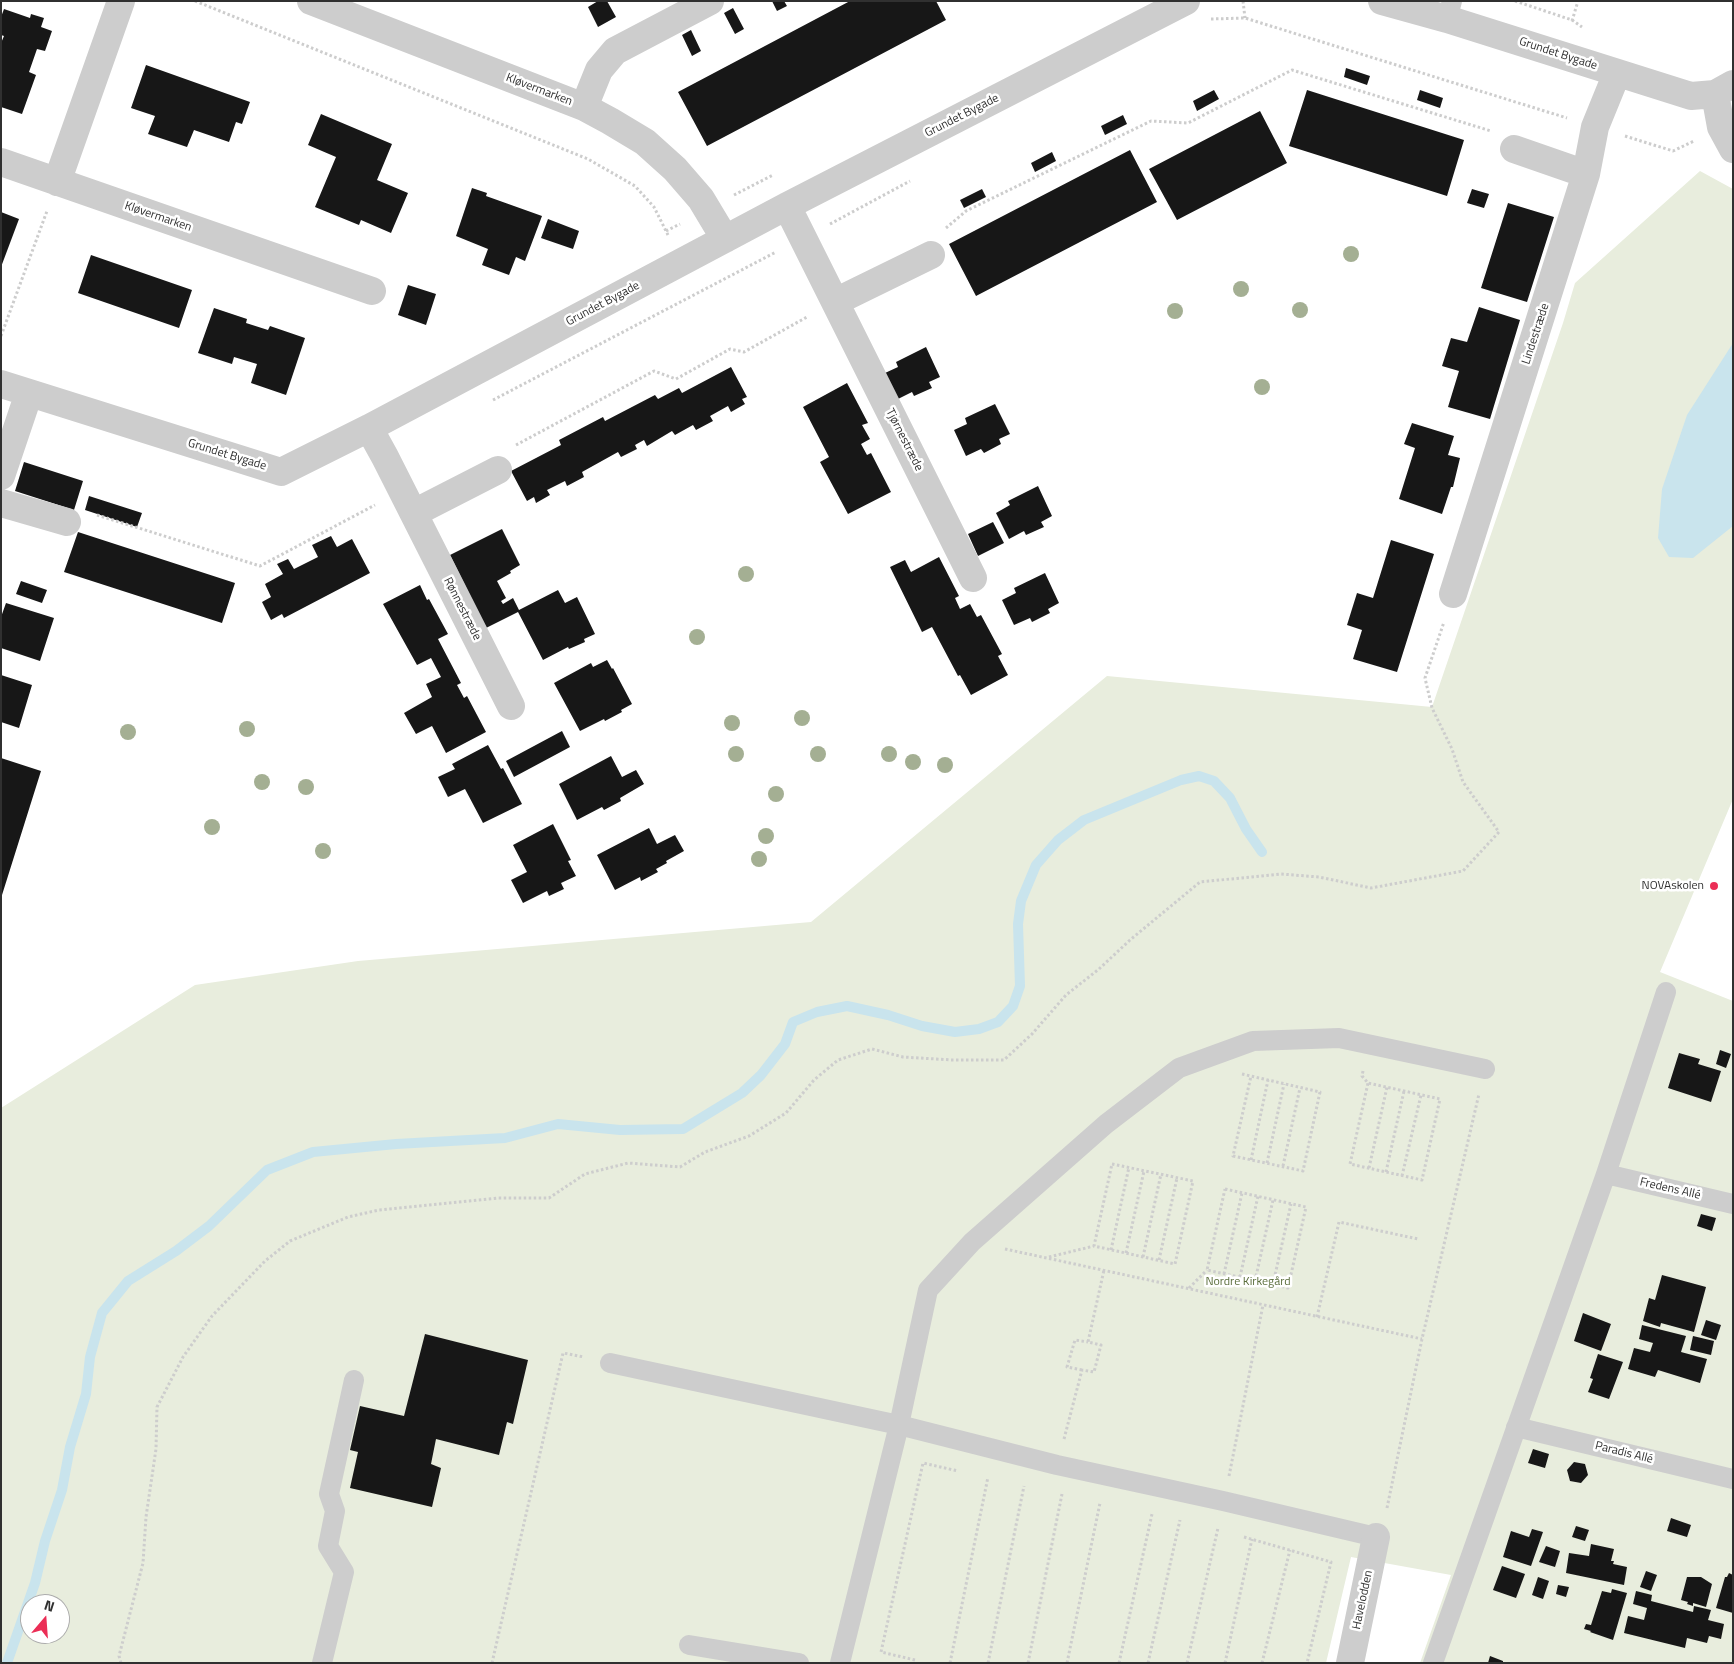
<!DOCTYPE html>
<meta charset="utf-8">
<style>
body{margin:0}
#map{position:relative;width:1734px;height:1664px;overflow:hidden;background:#fff;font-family:"Titillium Web",sans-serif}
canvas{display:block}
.frame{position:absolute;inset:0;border:2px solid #303030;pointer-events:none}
.north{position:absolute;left:20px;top:1594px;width:50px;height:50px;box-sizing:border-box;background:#fff;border:1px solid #acacac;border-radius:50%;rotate:18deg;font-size:14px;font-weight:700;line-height:20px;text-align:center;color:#303030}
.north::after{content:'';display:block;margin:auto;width:18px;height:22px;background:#eb2e56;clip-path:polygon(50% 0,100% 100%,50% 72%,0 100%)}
</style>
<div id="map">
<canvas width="1734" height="1664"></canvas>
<div class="frame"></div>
<div class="north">N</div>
</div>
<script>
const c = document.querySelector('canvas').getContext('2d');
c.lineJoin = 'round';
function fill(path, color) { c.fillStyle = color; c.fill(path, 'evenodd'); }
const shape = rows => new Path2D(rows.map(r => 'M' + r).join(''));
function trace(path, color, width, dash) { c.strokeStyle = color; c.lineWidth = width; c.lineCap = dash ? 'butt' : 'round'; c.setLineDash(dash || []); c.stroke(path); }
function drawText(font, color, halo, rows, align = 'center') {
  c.font = font + ' "Titillium Web",sans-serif'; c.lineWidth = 5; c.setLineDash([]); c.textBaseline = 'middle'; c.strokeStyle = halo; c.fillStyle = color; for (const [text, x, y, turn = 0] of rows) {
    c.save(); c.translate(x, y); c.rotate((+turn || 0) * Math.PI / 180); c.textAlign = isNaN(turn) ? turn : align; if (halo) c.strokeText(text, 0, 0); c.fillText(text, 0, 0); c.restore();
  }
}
const green = shape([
 [1700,171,1733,189,1733,799,1660,972,1733,1001,1733,1663,1420,1663,1451,1575,1351,1557,1326,1663,1,1663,1,1108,195,985,358,961,811,922,1107,676,1432,707,1563,323,1575,283],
 [30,1604,60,1604,60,1634,30,1634]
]);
const water = shape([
 [1733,343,1733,526,1693,558,1669,557,1658,538,1662,489,1687,415]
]);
const stream = shape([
 [7,1663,35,1583,45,1541,62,1490,70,1447,86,1394,90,1357,102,1313,128,1281,176,1251,209,1226,267,1170,313,1152,396,1144,505,1138,558,1124,620,1130,683,1129,742,1093,761,1075,785,1044,793,1022,817,1012,847,1006,888,1015,922,1026,955,1032,979,1029,998,1022,1013,1006,1020,986,1018,924,1021,901,1036,865,1058,840,1084,820,1181,780,1199,776,1214,781,1230,798,1246,829,1262,852]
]);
const building = shape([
 [598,1,607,1,616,17,598,27,588,7],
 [772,1,784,1,787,6,777,11],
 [850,1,936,1,946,20,707,146,678,92],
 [733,8,744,29,735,34,724,13],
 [4,9,30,18,31,14,44,18,41,27,52,31,45,51,37,49,29,72,36,75,22,114,1,107,1,43,4,36,1,35,1,17],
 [691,30,701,51,692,56,682,35],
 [146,65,250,102,242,124,236,122,229,142,194,130,187,147,148,134,155,116,131,108],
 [1346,68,1370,76,1367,85,1344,77],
 [1214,90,1219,99,1197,111,1193,101],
 [1307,90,1464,140,1447,196,1289,146],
 [1420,90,1443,98,1440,108,1417,100],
 [1260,111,1287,163,1177,220,1149,169],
 [321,114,392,144,377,180,408,193,391,233,361,220,359,225,315,207,336,157,308,145],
 [1123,115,1127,124,1105,135,1101,126],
 [1130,150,1157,202,976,296,949,244],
 [1052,152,1056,161,1035,172,1031,163],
 [472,188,487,193,486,196,542,216,525,261,516,257,509,275,482,265,488,249,456,236],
 [982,189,986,197,964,208,960,200],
 [1472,189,1489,194,1484,208,1467,203],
 [1508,203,1554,217,1527,302,1481,288],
 [1,212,19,219,1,267],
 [548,219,579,231,573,249,541,238],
 [91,255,192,290,179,328,78,293],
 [408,285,436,294,426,325,398,315],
 [1479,307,1520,320,1490,419,1448,407,1459,371,1442,366,1451,338,1467,342],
 [214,308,247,319,246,323,268,330,270,326,305,338,286,395,251,383,257,364,234,357,232,364,198,353],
 [926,347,940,377,929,382,932,388,914,396,912,392,898,399,885,373,898,367,896,362],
 [731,367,747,397,742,399,745,404,731,412,728,406,710,416,713,421,696,430,693,425,675,435,672,431,647,446,644,440,635,445,637,449,621,457,618,452,582,472,584,477,567,486,565,481,547,490,550,495,536,503,534,497,527,501,511,471,561,445,559,440,603,417,605,421,655,395,658,399,679,388,682,393],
 [847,383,868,423,862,425,870,439,861,444,867,455,871,453,891,492,848,514,820,462,829,457,803,407],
 [995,404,1010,434,999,439,1001,444,984,453,981,449,966,456,954,430,967,424,965,418],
 [1412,423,1454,436,1448,455,1460,458,1453,487,1451,487,1442,514,1399,499,1415,448,1404,444],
 [24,462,83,481,74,510,15,491],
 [1038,486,1052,516,1041,522,1044,527,1026,535,1024,531,1009,539,996,513,1010,505,1008,501],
 [89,496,142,513,137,527,85,510],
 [993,522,1004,543,978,556,968,534],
 [502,529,520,565,510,571,511,573,497,581,506,598,501,601,503,604,513,598,519,610,558,590,565,603,577,597,595,634,584,639,585,642,569,649,568,647,543,660,518,612,486,628,450,555],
 [78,532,235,583,222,623,64,572],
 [331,536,337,547,352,539,370,573,284,618,282,614,271,620,262,602,271,597,265,584,283,574,277,564,288,559,294,569,318,557,312,545],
 [1391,540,1434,554,1397,672,1353,659,1362,630,1347,625,1357,593,1373,598],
 [939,557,959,596,955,598,960,609,970,604,977,617,981,615,1002,654,998,656,1008,675,971,695,960,675,958,676,932,627,922,632,890,567,905,560,911,572],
 [1045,573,1059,603,1048,609,1050,613,1032,622,1030,618,1014,625,1002,600,1016,593,1014,588],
 [21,581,47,590,42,603,16,594],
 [420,585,427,600,429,599,448,634,438,639,461,683,457,685,464,698,467,696,486,732,446,753,432,726,416,734,404,713,432,697,426,684,441,677,431,658,417,665,383,604],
 [6,603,54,618,40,661,1,648,1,617],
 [607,660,612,669,613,668,632,704,621,710,622,712,605,721,604,719,580,731,554,683,591,663,593,667],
 [1,675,32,685,19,728,1,722],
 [562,731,570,747,514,777,506,761],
 [488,745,501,769,503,768,522,804,483,823,465,789,448,797,438,777,455,769,452,764],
 [611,756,622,777,636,770,644,784,620,798,621,801,604,810,602,807,577,820,559,784],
 [1,758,41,771,2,895,1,895],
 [553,824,571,860,568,861,576,876,561,883,564,889,549,896,547,891,523,903,511,880,527,872,513,845],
 [649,828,657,844,675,835,684,851,666,861,667,863,656,869,658,872,641,881,640,877,615,890,597,855],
 [1720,1050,1731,1054,1726,1068,1716,1064],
 [1679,1053,1700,1059,1698,1064,1721,1071,1711,1102,1668,1088],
 [1701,1214,1716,1218,1712,1231,1697,1226],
 [1662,1275,1706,1287,1694,1332,1661,1323,1660,1327,1643,1321,1649,1298,1655,1300],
 [1583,1313,1611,1324,1601,1351,1574,1341],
 [1706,1320,1721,1325,1716,1340,1701,1335],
 [1642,1325,1686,1336,1681,1352,1707,1359,1700,1383,1658,1370,1655,1377,1628,1369,1634,1348,1650,1352,1653,1343,1639,1339],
 [425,1334,528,1360,513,1424,507,1422,499,1455,436,1439,431,1464,441,1468,432,1507,350,1488,358,1452,350,1450,360,1406,404,1416],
 [1693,1336,1714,1341,1711,1355,1690,1350],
 [1598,1354,1623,1362,1609,1399,1588,1392,1593,1379,1590,1378],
 [1533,1449,1549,1454,1545,1468,1528,1463],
 [1574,1462,1585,1464,1588,1475,1581,1483,1570,1481,1567,1470],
 [1671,1518,1691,1525,1687,1537,1667,1531],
 [1576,1526,1589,1530,1585,1541,1572,1537],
 [1532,1529,1543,1532,1531,1566,1503,1557,1511,1531,1529,1537],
 [1591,1544,1614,1549,1611,1561,1614,1561,1613,1564,1627,1567,1624,1585,1566,1573,1569,1553,1589,1556],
 [1546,1546,1560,1551,1555,1567,1539,1562],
 [1502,1566,1525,1574,1516,1598,1493,1590],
 [1646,1571,1657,1575,1651,1591,1640,1587],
 [1729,1573,1733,1575,1733,1613,1716,1608,1725,1577,1727,1577],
 [1538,1577,1549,1581,1543,1599,1532,1595],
 [1687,1577,1701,1577,1712,1584,1706,1607,1693,1603,1693,1606,1687,1604,1688,1602,1681,1600],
 [1558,1585,1569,1587,1566,1597,1556,1594],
 [1612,1589,1627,1593,1613,1640,1590,1632,1591,1631,1584,1629,1586,1624,1591,1625,1602,1591,1611,1593],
 [1636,1591,1652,1595,1651,1601,1693,1612,1694,1606,1711,1610,1708,1620,1724,1624,1721,1639,1709,1636,1707,1643,1687,1638,1685,1648,1624,1633,1628,1616,1644,1620,1647,1608,1633,1604],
 [1490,1656,1503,1661,1503,1663,1488,1663]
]);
const path = shape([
 [195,1,588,159,635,186,654,207,668,235],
 [1243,1,1245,18],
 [1515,1,1572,20,1582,27],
 [1211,19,1245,18,1567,118],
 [1572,21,1578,1],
 [1625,136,1673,151,1694,141],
 [734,195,773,175],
 [830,224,910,181],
 [946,228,966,211,1151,121,1188,123,1292,70,1491,131],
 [666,231,680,224],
 [1,336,47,211],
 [493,400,776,252],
 [516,445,654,371,676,379,730,349,744,352,807,317],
 [97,515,260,566,375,505],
 [1363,1071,1362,1076,1368,1083,1440,1099,1422,1180,1350,1164,1368,1083],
 [1242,1074,1320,1092,1303,1171,1233,1156,1251,1076],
 [1251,1160,1268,1080],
 [1267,1163,1284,1084],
 [1112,1164,1193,1181,1175,1264,1094,1246,1112,1164],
 [1283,1166,1300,1088],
 [1369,1168,1387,1087],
 [1386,1172,1404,1091],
 [1402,1176,1421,1095],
 [1225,1189,1306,1207,1288,1288,1207,1270,1225,1189],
 [1005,1249,1422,1339],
 [1111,1250,1129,1167],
 [1126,1253,1144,1171],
 [1049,1257,1094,1246],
 [1143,1257,1161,1174],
 [1159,1260,1177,1178],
 [1224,1274,1242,1193],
 [1240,1277,1258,1196],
 [1255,1281,1273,1200],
 [1273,1284,1291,1204],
 [1189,1288,1207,1270],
 [1317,1317,1339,1222,1418,1239],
 [1082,1370,1067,1367,1075,1340,1088,1342],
 [1064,1439,1082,1370,1094,1372,1101,1345,1088,1342,1104,1270],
 [1229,1476,1263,1305],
 [1387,1508,1422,1339,1479,1094],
 [1244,1537,1331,1562,1307,1663],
 [915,1660,881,1652,923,1463,958,1471],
 [121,1663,119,1656,143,1563,146,1517,156,1449,157,1407,183,1357,212,1316,265,1261,290,1241,348,1217,379,1210,498,1198,549,1198,585,1174,628,1163,680,1167,705,1152,749,1136,786,1113,814,1080,838,1060,872,1049,903,1057,953,1060,1004,1060,1032,1034,1066,995,1099,969,1130,940,1200,882,1281,874,1319,877,1371,888,1463,871,1499,832,1463,782,1452,749,1432,708,1425,678,1444,622],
 [492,1663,563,1353,584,1357],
 [950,1663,988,1477],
 [988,1663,1024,1486],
 [1028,1663,1062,1494],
 [1067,1663,1100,1503],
 [1119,1663,1152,1514],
 [1148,1663,1180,1520],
 [1187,1663,1218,1528],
 [1225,1663,1252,1539],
 [1262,1663,1290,1550]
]);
const lane = shape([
 [1447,19,1452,1],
 [1606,1174,1733,1204],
 [610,1363,899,1425,1057,1465,1223,1501,1376,1537],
 [1516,1427,1733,1479],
 [689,1645,799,1663],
 [322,1663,344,1572,328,1546,335,1511,329,1494,354,1380],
 [840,1663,899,1425,928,1290,972,1242,1106,1124,1179,1068,1253,1041,1339,1038,1485,1069],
 [1433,1663,1606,1174,1666,992]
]);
const street = shape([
 [311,1,584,107,610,121,645,142,675,169,701,199,725,239],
 [1382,1,1447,19,1691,96,1715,94,1733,84],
 [1715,94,1721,127,1733,149],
 [584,107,599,70,615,51,710,1],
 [1514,149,1586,174],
 [1,162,372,291],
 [57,182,121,1],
 [787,206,973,578],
 [835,302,931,255],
 [1,384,281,472,369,428,787,206,1186,1],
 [369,428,385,457,511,706],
 [1,476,29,393],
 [1,503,67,522],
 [414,513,498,470],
 [1453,594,1586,174,1595,127,1617,73],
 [1350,1663,1376,1537]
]);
const trees = [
 [1351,254],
 [1241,289],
 [1300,310],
 [1175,311],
 [1262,387],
 [746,574],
 [697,637],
 [802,718],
 [732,723],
 [247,729],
 [128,732],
 [736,754],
 [818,754],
 [889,754],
 [913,762],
 [945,765],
 [262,782],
 [306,787],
 [776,794],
 [212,827],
 [766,836],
 [323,851],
 [759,859]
];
const markers = [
 [1714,886,5,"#eb2e56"]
];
const streetNames = [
 ["Grundet Bygade",1558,54,18],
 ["Kløvermarken",539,90,21],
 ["Grundet Bygade",962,116,-27],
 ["Kløvermarken",158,217,19],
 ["Grundet Bygade",603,304,-28],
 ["Lindestræde",1536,334,-72],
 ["Tjørnestræde",904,440,63],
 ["Grundet Bygade",227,455,17],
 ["Rønnestræde",462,609,63],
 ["Fredens Allé",1670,1189,13],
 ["Paradis Allé",1624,1453,14],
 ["Havelodden",1363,1600,-78]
];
const poiNames = [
 ["NOVAskolen",1704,886]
];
const parkNames = [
 ["Nordre Kirkegård",1248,1282]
];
fill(green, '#e8eddd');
fill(water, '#c9e4ed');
trace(stream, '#c9e4ed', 10);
fill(building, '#171717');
trace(path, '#cdcdcd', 3, [2.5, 2.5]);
trace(lane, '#cdcdcd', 20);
trace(street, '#cdcdcd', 28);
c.fillStyle = '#a4af93';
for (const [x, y] of trees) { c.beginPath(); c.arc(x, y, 8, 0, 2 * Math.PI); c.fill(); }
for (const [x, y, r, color] of markers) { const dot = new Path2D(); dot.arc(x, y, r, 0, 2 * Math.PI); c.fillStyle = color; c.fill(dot); trace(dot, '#fff', 2); }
drawText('12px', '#303030', '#fff', streetNames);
drawText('12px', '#303030', '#fff', poiNames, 'right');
drawText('12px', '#5a6d3b', '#fff', parkNames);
</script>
